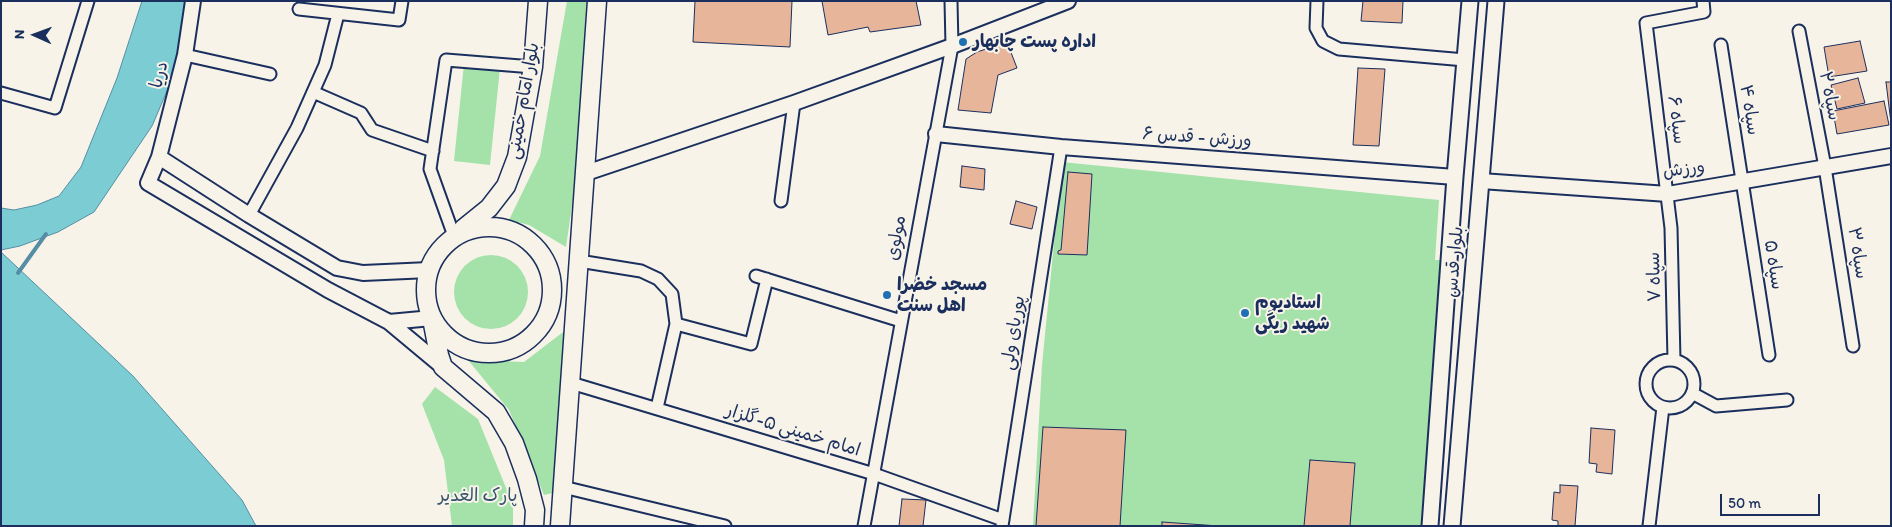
<!DOCTYPE html>
<meta charset="utf-8">
<style>
body{margin:0}
#map{position:relative;width:1892px;height:527px;overflow:hidden;background:#f7f3e8;font-family:Itim,sans-serif}
canvas{display:block}
.frame{position:absolute;inset:0;border:2px solid #1b2f5e;pointer-events:none}
.north{position:absolute;left:10px;top:10px;width:50px;height:50px;-webkit-text-stroke:4px #f7f3e8;paint-order:stroke;rotate:272deg;font-size:14px;font-weight:700;line-height:20px;text-align:center;color:#1b2f5e}
.north::after{content:'';display:block;margin:auto;width:18px;height:22px;background:#1b2f5e;clip-path:polygon(50% 0,100% 100%,50% 72%,0 100%)}
.scale{position:absolute;left:1720px;top:494px;width:100px;height:22px;box-sizing:border-box;border:2px solid #1b2f5e;border-top:0;padding-left:6px;font-size:15px;line-height:18px;white-space:nowrap;color:#1b2f5e;-webkit-text-stroke:4px #f7f3e8;paint-order:stroke}
</style>
<div id="map">
<canvas width="1892" height="527"></canvas>
<div class="frame"></div>
<div class="north">N</div>
<div class="scale">50 m</div>
</div>
<script>
const c = document.querySelector('canvas').getContext('2d');
c.lineJoin = 'round';
function fill(path, color) { c.fillStyle = color; c.fill(path, 'evenodd'); }
const shape = rows => new Path2D(rows.map(r => 'M' + r).join(''));
function trace(path, color, width, dash) { c.strokeStyle = color; c.lineWidth = width; c.lineCap = dash ? 'butt' : 'round'; c.setLineDash(dash || []); c.stroke(path); }
function drawText(font, color, halo, rows, align = 'center') {
  c.font = font + ' Itim,"Playpen Sans Arabic",sans-serif'; c.lineWidth = 4; c.setLineDash([]); c.textBaseline = 'middle'; c.strokeStyle = halo; c.fillStyle = color; for (const [text, x, y, turn = 0] of rows) {
    c.save(); c.translate(x, y); c.rotate((+turn || 0) * Math.PI / 180); c.textAlign = isNaN(turn) ? turn : align; if (halo) c.strokeText(text, 0, 0); c.fillText(text, 0, 0); c.restore();
  }
}
const green = shape([
 [567,1,593,1,579,158,566,247,529,225,509,220,540,156],
 [464,64,500,68,490,165,454,161],
 [1062,162,1439,200,1435,260,1447,260,1426,526,1033,526,1042,365],
 '454 292a37 37 0 1 1 74 0a37 37 0 1 1-74 0Z',
 [567,329,557,492,544,495,509,410,468,360,471,355,497,361,524,362],
 [435,387,478,419,513,505,513,526,452,526,444,460,422,404]
]);
const water = shape([
 [142,1,186,1,173,77,152,126,94,212,58,232,20,246,1,250,1,208,14,210,37,205,59,196,81,167,117,78,142,1],
 [1,252,133,376,242,500,256,526,1,526,1,252]
]);
const stream = shape([
 [18,273,46,234]
]);
const building = shape([
 [695,1,792,1,790,47,693,42,695,1],
 [822,1,916,1,921,25,870,32,868,27,828,35,822,1],
 [1363,1,1403,1,1402,23,1361,21,1363,1],
 [1860,41,1867,71,1829,77,1824,47,1860,41],
 [1007,42,1017,68,998,75,991,113,958,110,966,59,977,52,1007,42],
 [1358,68,1385,69,1379,146,1353,145,1358,68],
 [1858,78,1865,103,1837,109,1831,85,1858,78],
 [1886,82,1891,82,1891,123,1886,82],
 [1884,101,1889,125,1837,134,1833,111,1884,101],
 [962,166,985,169,984,190,960,187,962,166],
 [1068,172,1092,174,1087,255,1058,254,1058,251,1061,250,1068,172],
 [1016,201,1037,207,1032,229,1010,224,1016,201],
 [1043,427,1126,430,1120,526,1036,526,1043,427],
 [1591,428,1615,430,1612,474,1596,472,1597,464,1589,463,1591,428],
 [1310,460,1355,463,1350,526,1304,526,1310,460],
 [1560,485,1578,486,1575,526,1558,526,1558,521,1552,520,1554,492,1560,493,1560,485],
 [902,499,926,500,923,526,899,526,902,499],
 [1162,522,1219,526,1162,526,1162,522]
]);
const minor = shape([
 [1317,1,1316,28,1323,41,1339,49,1465,60],
 [299,9,399,20,402,1],
 [1799,31,1825,167,1853,346],
 [1721,45,1769,355],
 [185,55,270,74],
 [313,92,361,113,372,130,433,151],
 [1,93,55,108,88,1],
 [781,201,794,103],
 [249,215,297,128,325,65,338,14],
 [454,236,430,169,446,60,533,67],
 [579,261,641,271,658,279,672,294,676,324,657,408],
 [756,276,901,321],
 [676,324,751,344,767,279],
 '1646 384a24 24 0 1 1 48 0a24 24 0 1 1-48 0Z',
 [1674,360,1671,228,1646,23,1704,12,1703,1],
 [571,383,874,474,1003,520],
 [1692,393,1716,406,1787,400],
 [563,487,725,526],
 [864,526,952,46,951,1],
 [1002,526,1061,147],
 [1649,526,1663,407]
]);
const tertiary = shape([
 [193,1,185,55,159,157,148,183,328,290,389,322,432,318],
 [936,134,1061,147,1455,177],
 [159,157,249,215,337,268,363,273,429,270],
 [586,173,794,103,952,46,1068,1],
 [1481,181,1668,194,1891,156],
 [389,322,443,367]
]);
const secondary = shape([
 [1430,526,1455,177,1470,1],
 [1452,526,1496,1]
]);
const primary = shape([
 '426 290a63 63 0 1 1 126 0a63 63 0 1 1-126 0Z',
 [463,229,489,208,506,186,517,157,533,67,538,1],
 [433,324,439,355,443,367,496,412,514,443,527,479,535,510,534,526],
 [560,526,597,1]
]);
const markers = [
 [963,42,5,"#1f6fb2"],
 [887,295,5,"#1f6fb2"],
 [1245,313,5,"#1f6fb2"]
];
const poiNames = [
 ["اداره پست چابهار",973,42],
 ["مسجد خضرا",897,285],
 ["اهل سنت",897,306],
 ["استادیوم",1255,303],
 ["شهید ریگی",1255,324]
];
const streetNames = [
 ["دریا",160,75,-76],
 ["سپاه ۲",1829,96,79],
 ["بلوار امام خمینی",524,101,-80],
 ["سپاه ۴",1749,110,81],
 ["سپاه ۶",1676,120,83],
 ["ورزش - قدس ۶",1197,138,4],
 ["ورزش",1684,170,-7],
 ["مولوی",897,238,-80],
 ["سپاه ۳",1857,253,81],
 ["بلوار قدس",1455,262,-85],
 ["سپاه ۵",1773,265,81],
 ["سپاه ۷",1655,277,-91],
 ["پوریای ولی",1014,333,-81],
 ["امام خمینی ۵-گلزار",793,431,17]
];
const parkNames = [
 ["پارک الغدیر",478,496]
];
fill(green, '#a4e2aa');
fill(water, '#7ccdd3');
trace(water, '#558ea4', 1);
trace(stream, '#558ea4', 4);
fill(building, '#e7b599');
trace(building, '#1b2f5e', 1);
trace(minor, '#1b2f5e', 15);
trace(tertiary, '#1b2f5e', 18);
trace(secondary, '#1b2f5e', 19);
trace(primary, '#1b2f5e', 21);
trace(minor, '#f7f3e8', 11);
trace(tertiary, '#f7f3e8', 14);
trace(secondary, '#f7f3e8', 15);
trace(primary, '#f7f3e8', 18);
for (const [x, y, r, color] of markers) { const dot = new Path2D(); dot.arc(x, y, r, 0, 2 * Math.PI); c.fillStyle = color; c.fill(dot); trace(dot, '#f7f3e8', 2); }
drawText('bold 18px', '#1b2f5e', '#f7f3e8', poiNames, 'left');
drawText('18px', '#1b2f5e', '#f7f3e8', streetNames);
drawText('18px', '#36536d', '#f7f3e8', parkNames);
</script>
